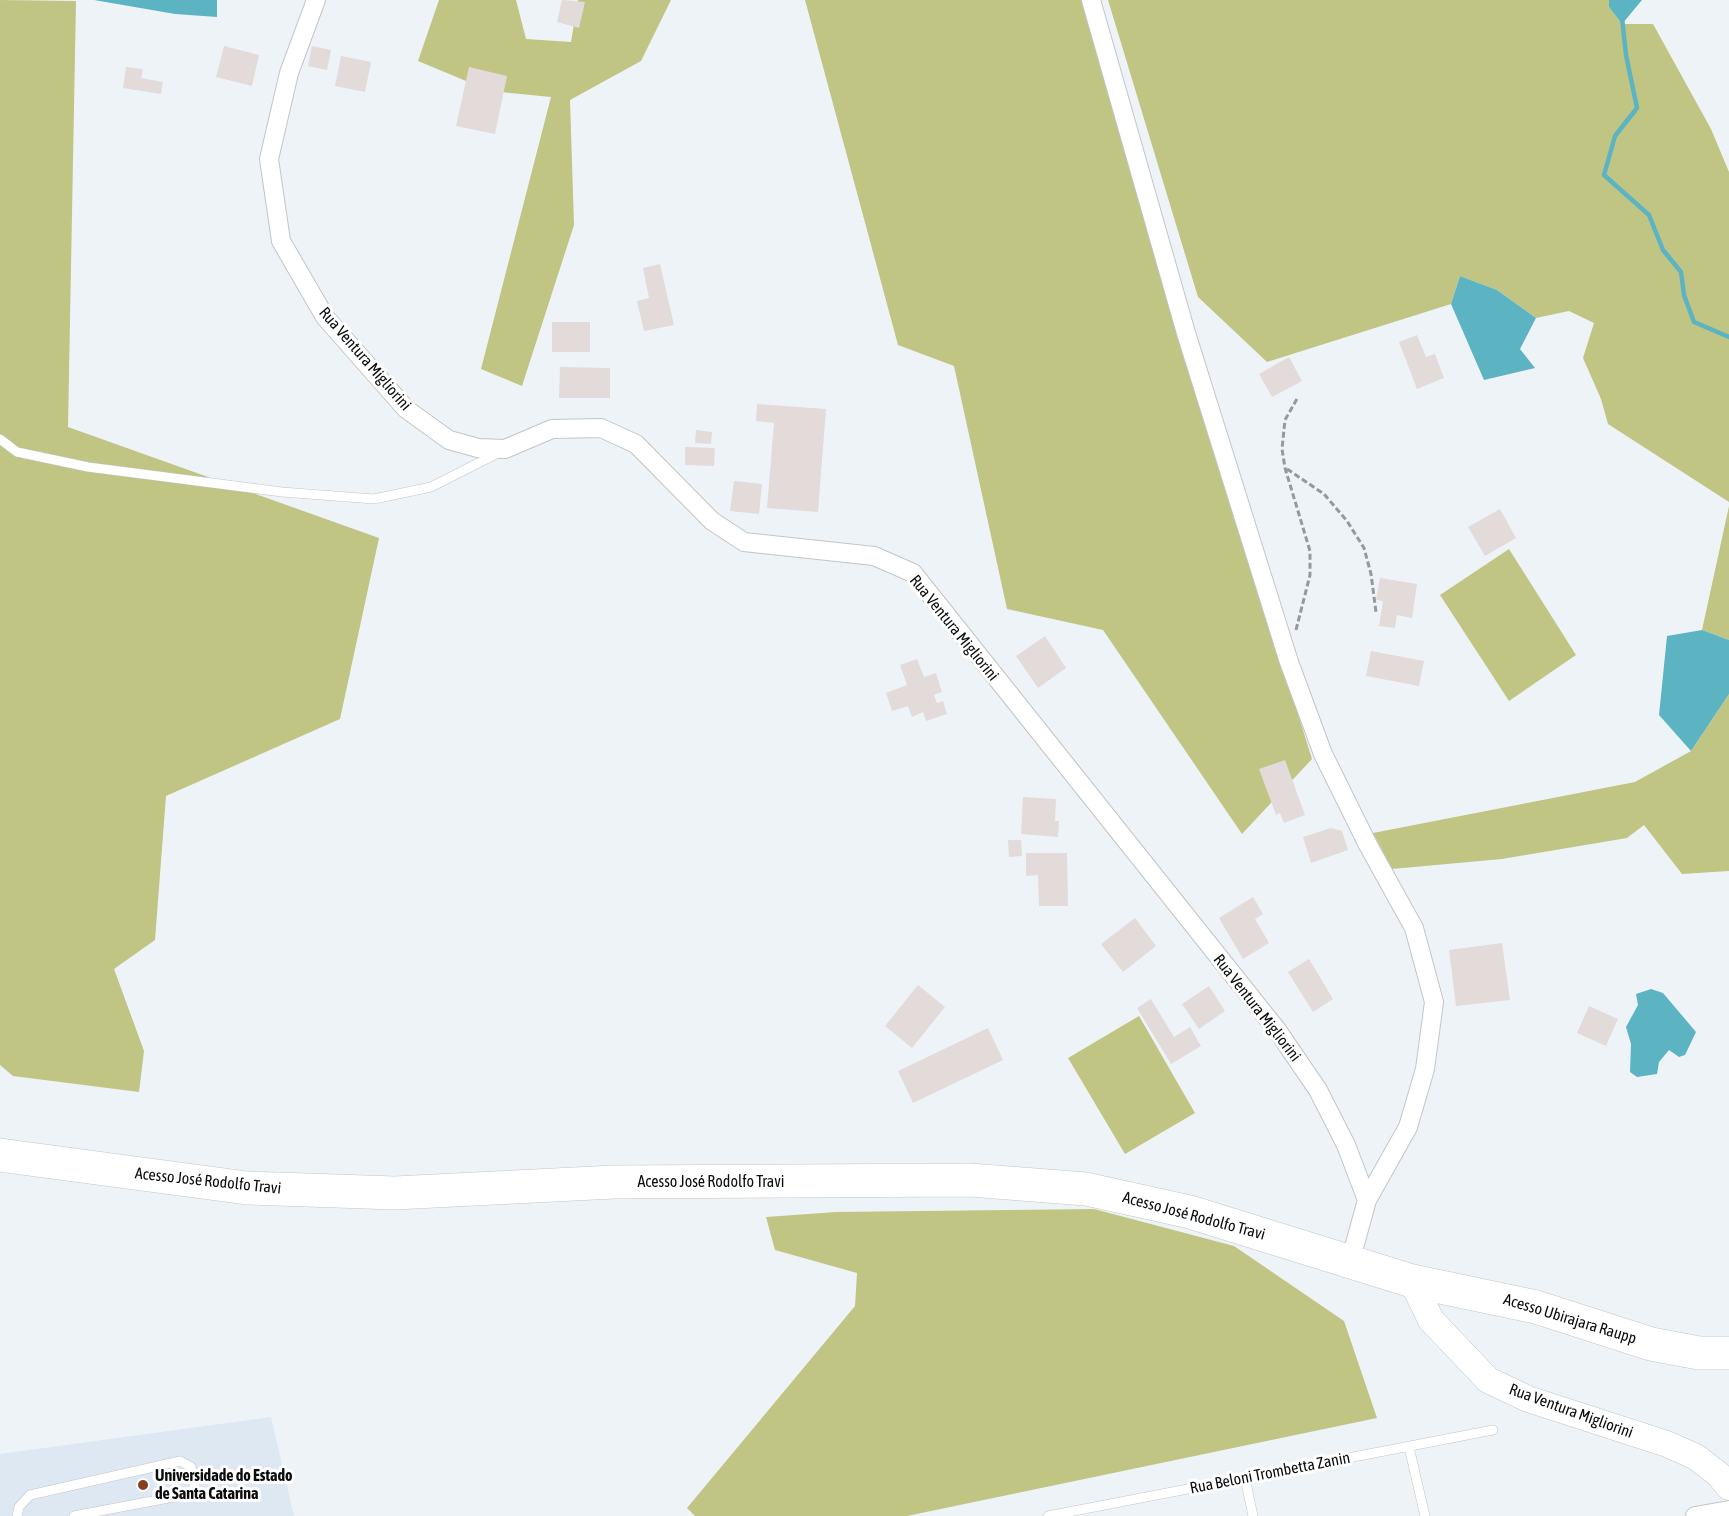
<!DOCTYPE html>
<meta charset="utf-8">
<style>
body{margin:0}
canvas{display:block;background:#eef3f8}
</style>
<canvas width="1729" height="1516"></canvas>
<script>
const c = document.querySelector('canvas').getContext('2d');
c.lineJoin = 'round';
function fill(path, color) { c.fillStyle = color; c.fill(path, 'evenodd'); }
const shape = rows => new Path2D(rows.map(r => 'M' + r).join(''));
function trace(path, color, width, dash) { c.strokeStyle = color; c.lineWidth = width; c.lineCap = dash ? 'butt' : 'round'; c.setLineDash(dash || []); c.stroke(path); }
function drawText(font, color, halo, rows, align = 'center') {
  c.font = font + ' "Asap Condensed",sans-serif'; c.lineWidth = 6; c.setLineDash([]); c.textBaseline = 'middle'; c.strokeStyle = halo; c.fillStyle = color; for (const [text, x, y, turn = 0] of rows) {
    c.save(); c.translate(x, y); c.rotate((+turn || 0) * Math.PI / 180); c.textAlign = isNaN(turn) ? turn : align; if (halo) c.strokeText(text, 0, 0); c.fillText(text, 0, 0); c.restore();
  }
}
const built = shape([
 [271,1417,294,1516,0,1516,0,1454]
]);
const green = shape([
 [0,0,76,1,68,427,379,538,340,719,166,796,155,940,114,969,144,1051,139,1092,13,1076,0,1065],
 [439,0,516,0,526,39,571,42,578,0,671,0,641,61,570,100,574,225,522,386,481,369,551,97,490,91,418,61],
 [805,0,1085,0,1179,331,1312,759,1242,834,1103,630,1007,609,954,366,898,345],
 [1108,0,1609,0,1609,7,1622,24,1653,24,1711,129,1729,172,1729,502,1608,424,1601,399,1583,358,1594,323,1569,311,1536,318,1497,290,1460,276,1451,304,1267,362,1198,297],
 [1729,506,1729,640,1702,630],
 [1509,549,1576,655,1509,701,1440,595],
 [1729,694,1729,871,1682,874,1644,825,1627,838,1502,859,1392,869,1373,833,1635,782,1691,751],
 [1139,1016,1195,1113,1125,1154,1068,1058],
 [1094,1209,1234,1246,1344,1321,1377,1418,907,1516,695,1516,687,1508,855,1306,857,1273,775,1250,766,1217,836,1212]
]);
const water = shape([
 [94,0,217,0,217,17,175,14],
 [1609,0,1642,0,1622,24,1609,7],
 [1460,276,1497,290,1536,318,1520,349,1535,368,1484,380,1451,304],
 [1702,630,1729,640,1729,694,1691,751,1659,715,1667,636],
 [1651,989,1663,993,1696,1032,1685,1055,1679,1057,1669,1050,1659,1062,1657,1074,1637,1077,1630,1072,1631,1044,1626,1027,1638,1005,1636,994]
]);
const stream = shape([
 [1622,18,1626,55,1637,108,1615,136,1604,175,1649,215,1663,250,1681,272,1684,295,1694,322,1729,337]
]);
const building = shape([
 [562,0,585,2,579,28,557,22],
 [224,46,259,55,252,86,216,77],
 [312,46,331,50,327,70,308,66],
 [341,56,371,62,365,92,335,86],
 [126,67,143,69,141,78,163,82,161,94,123,88],
 [469,67,507,76,495,134,456,126],
 [660,264,674,325,644,331,637,301,649,298,643,268],
 [552,322,590,322,590,352,552,352],
 [1417,335,1426,357,1435,354,1444,378,1417,389,1399,342],
 [1289,357,1302,381,1272,397,1259,374],
 [560,367,610,368,610,398,559,398],
 [757,404,826,409,818,512,767,508,774,423,756,421],
 [696,430,712,432,711,444,695,443],
 [685,447,715,448,714,466,685,465],
 [734,481,762,484,759,514,730,511],
 [1500,509,1516,538,1485,556,1468,527],
 [1380,578,1417,584,1412,618,1397,615,1395,628,1379,626,1383,601,1376,600],
 [1045,636,1066,668,1038,688,1016,656],
 [1371,651,1424,661,1419,686,1366,676],
 [917,659,924,677,936,673,942,692,934,695,937,703,943,701,947,714,926,721,923,712,912,717,908,706,892,711,886,693,907,685,900,665],
 [1285,760,1305,815,1284,823,1280,813,1276,815,1259,769],
 [1023,797,1056,799,1055,821,1059,821,1058,837,1021,834],
 [1331,828,1342,831,1348,850,1311,863,1303,837],
 [1008,840,1021,840,1022,856,1009,857],
 [1026,853,1067,853,1068,906,1039,906,1038,875,1026,876],
 [1253,897,1263,914,1255,919,1269,943,1243,959,1219,918],
 [1135,918,1156,946,1123,972,1101,944],
 [1502,943,1510,1000,1456,1006,1449,950],
 [1309,959,1333,999,1313,1012,1288,972],
 [918,985,945,1007,912,1048,885,1026],
 [1209,986,1225,1011,1199,1029,1182,1004],
 [1151,999,1174,1037,1190,1027,1201,1046,1171,1064,1137,1008],
 [1589,1006,1618,1019,1606,1046,1577,1033],
 [988,1028,1003,1060,913,1103,898,1071]
]);
const path = shape([
 [1287,469,1324,494,1347,521,1364,548,1371,574,1376,612],
 [1296,630,1310,575,1310,551,1285,468,1282,449,1285,420,1298,397]
]);
const lane = shape([
 [0,439,17,452,88,467,282,492,374,499,431,487,500,452],
 [1409,1447,1425,1516],
 [1245,1478,1253,1516],
 [17,1516,19,1507,30,1495,180,1461,191,1467,195,1485,189,1494,74,1516],
 [1048,1516,1493,1430]
]);
const street = shape([
 [316,0,289,73,269,159,281,241,325,317,406,409,449,440,478,448,505,449,552,429,601,428,636,444,712,521,744,542,874,556,913,573,1277,1030,1318,1090,1346,1145,1367,1200,1350,1262],
 [1091,0,1186,333,1289,662,1323,754,1368,845,1414,928,1434,1002,1425,1069,1408,1127,1367,1200],
 [1695,1516,1729,1510]
]);
const secondary = shape([
 [1412,1281,1431,1320,1488,1380,1528,1399,1667,1444,1696,1457,1718,1474,1729,1487]
]);
const highway = shape([
 [0,1155,247,1188,395,1193,614,1182,970,1180,1086,1189,1190,1212,1412,1281,1536,1307,1651,1344,1699,1353,1729,1353]
]);
const markers = [
 [143,1485,6,"#873f21"]
];
const streetNames = [
 ["Rua Ventura Migliorini",365,359,49],
 ["Rua Ventura Migliorini",954,628,51],
 ["Rua Ventura Migliorini",1257,1008,52],
 ["Acesso José Rodolfo Travi",208,1181,6],
 ["Acesso José Rodolfo Travi",711,1182],
 ["Acesso José Rodolfo Travi",1194,1216,15],
 ["Acesso Ubirajara Raupp",1570,1319,17],
 ["Rua Ventura Migliorini",1571,1411,20],
 ["Rua Beloni Trombetta Zanin",1270,1473,-11]
];
const poiNames = [
 ["Universidade do Estado",155,1476],
 ["de Santa Catarina",155,1494]
];
fill(built, '#dee8f2');
fill(green, '#c0c584');
fill(water, '#5cb4c3');
trace(stream, '#5cb4c3', 4.5);
fill(building, '#e2dbda');
trace(lane, '#c1c5ca', 10);
trace(street, '#c1c5ca', 20);
trace(secondary, '#c1c5ca', 27);
trace(highway, '#c1c5ca', 34);
trace(path, '#95999d', 3, [6, 3]);
trace(lane, '#fff', 9);
trace(street, '#fff', 18);
trace(secondary, '#fff', 26);
trace(highway, '#fff', 33);
for (const [x, y, r, color] of markers) { const dot = new Path2D(); dot.arc(x, y, r, 0, 2 * Math.PI); c.fillStyle = color; c.fill(dot); trace(dot, '#fff', 2); }
drawText('16px', '#0a0c0d', '#fff', streetNames);
drawText('bold 16px', '#0a0c0d', '#fff', poiNames, 'left');
</script>
